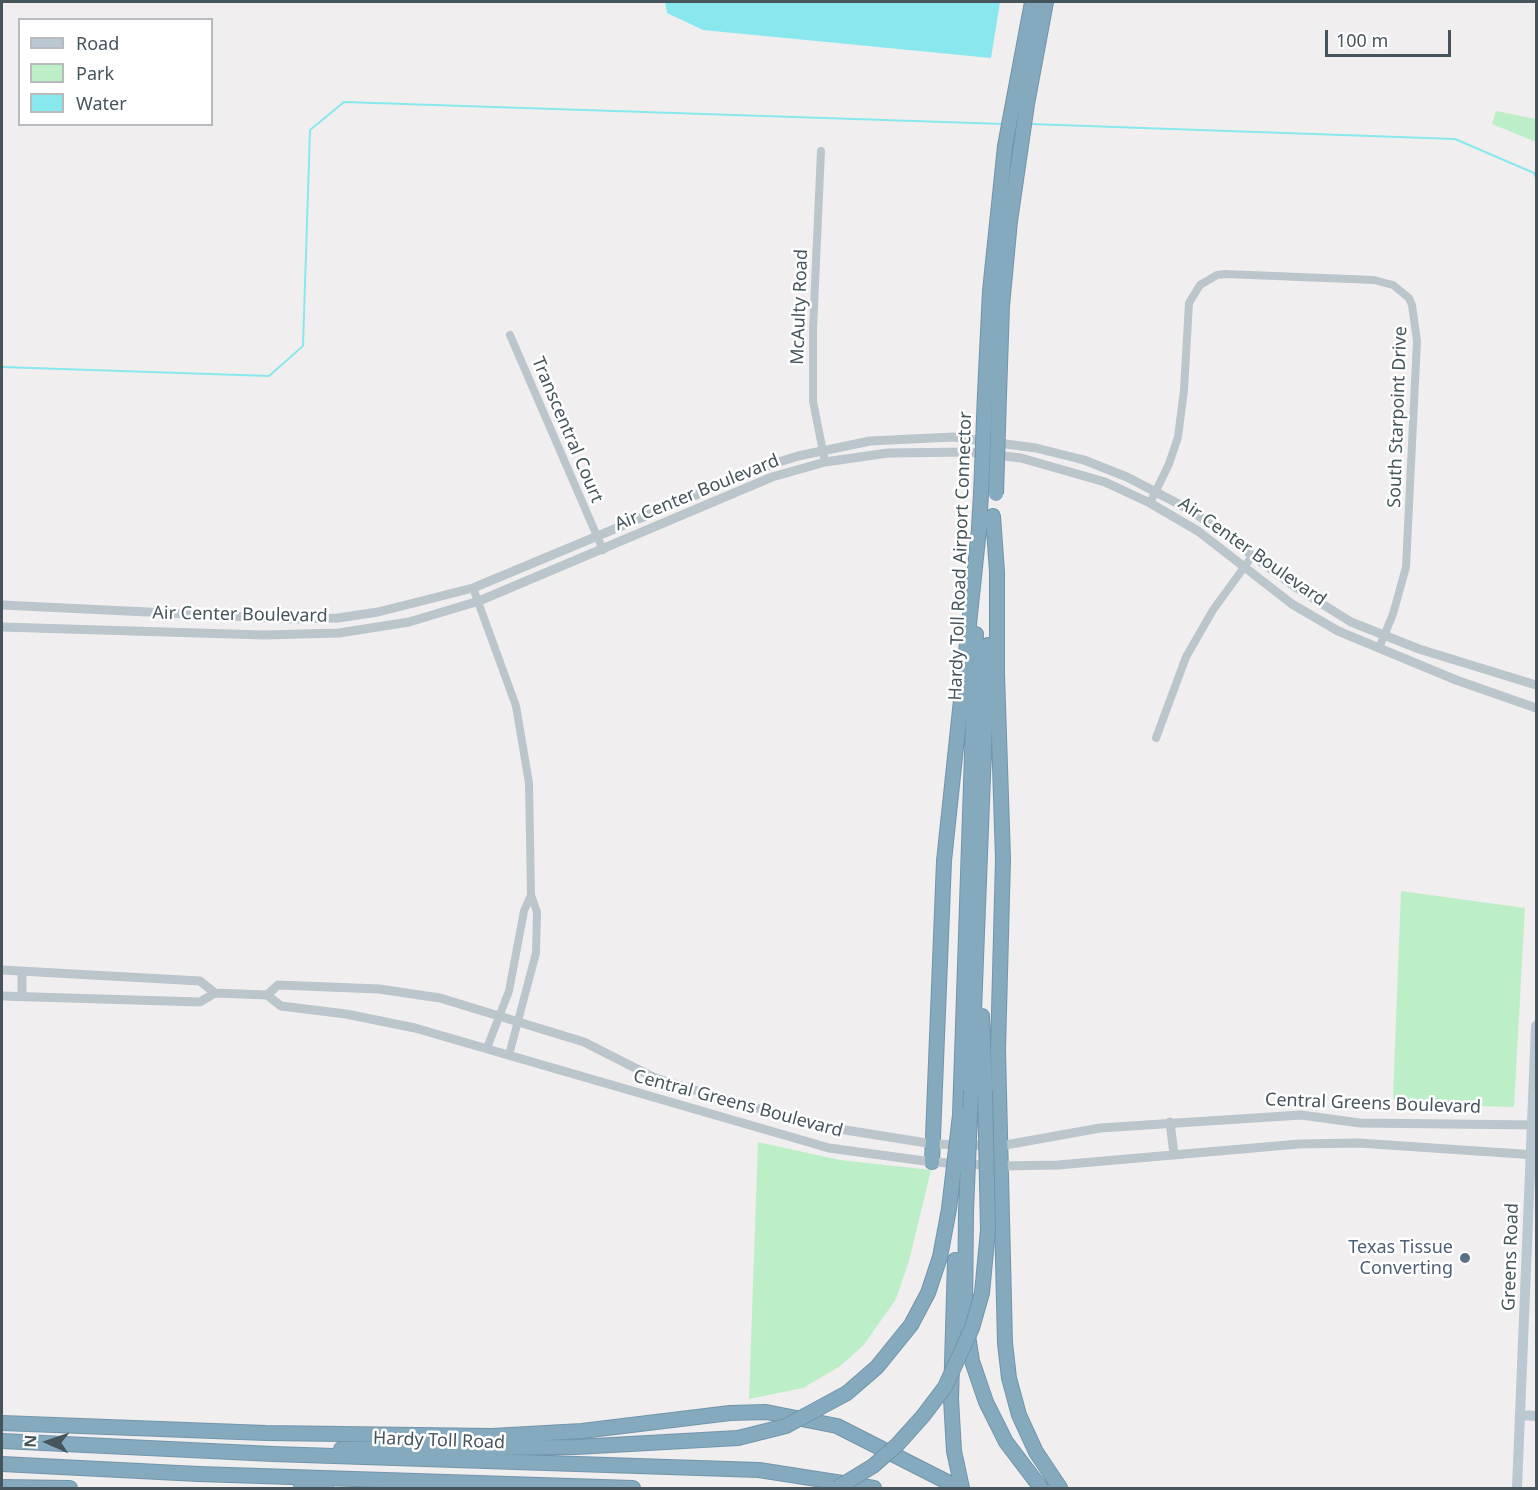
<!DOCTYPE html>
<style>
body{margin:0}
#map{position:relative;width:1538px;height:1490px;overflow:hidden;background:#f1eeef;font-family:"Noto Sans",sans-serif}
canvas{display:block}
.frame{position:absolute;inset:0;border:3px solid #46555c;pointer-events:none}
.legend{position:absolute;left:18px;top:18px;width:195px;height:108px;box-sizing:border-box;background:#fff;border:2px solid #b5bbbe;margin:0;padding:8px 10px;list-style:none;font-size:18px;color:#46555c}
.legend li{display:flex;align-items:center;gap:12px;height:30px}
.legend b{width:30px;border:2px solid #b5bbbe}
.north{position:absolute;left:18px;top:1412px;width:60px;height:60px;-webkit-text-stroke:4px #fff;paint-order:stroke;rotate:273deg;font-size:16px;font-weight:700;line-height:24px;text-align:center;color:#46555c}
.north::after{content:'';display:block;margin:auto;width:21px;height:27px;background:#46555c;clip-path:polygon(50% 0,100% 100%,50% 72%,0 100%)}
.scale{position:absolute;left:1325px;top:30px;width:126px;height:27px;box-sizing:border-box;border:3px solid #46555c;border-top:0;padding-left:8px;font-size:18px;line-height:21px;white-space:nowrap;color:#46555c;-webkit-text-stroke:4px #fff;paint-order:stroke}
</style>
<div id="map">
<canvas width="1538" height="1490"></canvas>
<div class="frame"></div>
<ul class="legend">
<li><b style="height:8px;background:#bac8d1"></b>Road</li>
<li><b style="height:16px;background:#bcefc7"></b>Park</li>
<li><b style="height:16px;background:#88e8ed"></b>Water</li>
</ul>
<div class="north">N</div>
<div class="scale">100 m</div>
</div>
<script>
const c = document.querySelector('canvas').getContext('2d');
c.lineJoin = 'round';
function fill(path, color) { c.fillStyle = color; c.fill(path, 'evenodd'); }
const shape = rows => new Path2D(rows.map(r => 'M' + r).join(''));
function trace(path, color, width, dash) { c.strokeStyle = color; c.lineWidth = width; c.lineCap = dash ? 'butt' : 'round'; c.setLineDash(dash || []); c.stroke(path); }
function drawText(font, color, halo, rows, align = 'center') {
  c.font = font + ' "Noto Sans",sans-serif'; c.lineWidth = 5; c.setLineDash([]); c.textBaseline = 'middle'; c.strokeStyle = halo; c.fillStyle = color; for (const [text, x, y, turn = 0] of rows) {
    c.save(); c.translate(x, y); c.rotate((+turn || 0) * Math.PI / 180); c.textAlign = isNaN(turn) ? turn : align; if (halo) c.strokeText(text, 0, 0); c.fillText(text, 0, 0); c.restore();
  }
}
const green = shape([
 [1496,111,1536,119,1536,142,1492,124],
 [1401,891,1525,908,1514,1107,1399,1104,1393,1098],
 [758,1142,840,1160,931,1170,909,1261,896,1299,863,1346,839,1367,803,1388,749,1399]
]);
const water = shape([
 [665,2,1000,2,991,58,703,30,667,13]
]);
const stream = shape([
 [1030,124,1455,139,1534,173,1536,178],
 [2,367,269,376,303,346,310,130,344,102,1004,124]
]);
const minor = shape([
 [821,151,813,329,813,401,825,462],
 [510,335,603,550],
 [1150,503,1169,464,1178,437,1184,390,1189,303,1200,285,1217,275,1225,274,1374,280,1393,285,1409,298,1412,305,1417,341,1406,567,1393,614,1379,648],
 [473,588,516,706,529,783,531,895,537,912,536,953,509,1055],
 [1156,738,1186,657,1213,610,1253,555],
 [487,1048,509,991,524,911,531,895]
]);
const tertiary = shape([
 [2,605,293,619,338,618,378,612,473,588,763,467,798,456,870,441,953,437,1036,448,1084,460,1127,477,1192,511,1295,587,1351,622,1419,649,1536,685],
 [2,627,264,635,339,633,409,622,479,601,772,477,825,462,888,453,968,452,1021,458,1105,482,1150,503,1198,531,1292,604,1338,631,1456,680,1536,708],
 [2,970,200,981,215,993],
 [267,995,278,985,379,989,440,998,584,1042,655,1078,737,1103,833,1128,933,1144,1000,1146,1100,1128,1301,1115,1360,1123,1536,1125],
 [2,996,200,1002,215,993,267,995,281,1006,346,1014,415,1028,829,1148,932,1162,1000,1166,1058,1165,1299,1144,1359,1143,1536,1155],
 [22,996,22,972],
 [1170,1122,1174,1154]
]);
const secondary = shape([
 [1521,1415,1536,1416],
 [1517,1488,1536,1026]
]);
const motorway = shape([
 [985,393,990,291,1005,146,1032,2],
 [999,395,1002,306,1010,221,1027,104,1046,2],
 [993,516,997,572,997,674,1003,859,998,1050,1005,1343,1009,1378,1019,1415,1036,1452,1060,1488],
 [979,528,981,494],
 [982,1016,985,1091],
 [971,1090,988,645],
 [960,1115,976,634],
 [932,1162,944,861,980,520],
 [966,1211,965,1316,972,1361,986,1402,1006,1442,1041,1488],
 [955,1260,951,1399,954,1451,962,1488],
 [847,1393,877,1367,911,1325,928,1293,940,1257,949,1209],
 [2,1423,266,1433,492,1436,582,1431,730,1413,766,1412,837,1426,959,1488],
 [2,1441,273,1454,759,1470,874,1488],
 [341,1449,576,1447,738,1438],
 [2,1464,198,1474,633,1488],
 [301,1486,326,1488],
 [2,1487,70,1488]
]);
const motorwayBridge = shape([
 [981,494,985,393],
 [996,494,999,395],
 [949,1209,960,1115],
 [966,1211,971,1090],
 [738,1438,786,1426,847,1393],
 [837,1488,873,1466,897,1445,923,1416,945,1387,972,1328,982,1293,988,1230,985,1091]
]);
const markers = [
 [1465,1258,6,"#5c6f8a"]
];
const streetNames = [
 ["McAulty Road",800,307,-88],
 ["South Starpoint Drive",1398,417,-88],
 ["Transcentral Court",567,430,67],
 ["Air Center Boulevard",697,493,-22],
 ["Air Center Boulevard",1252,552,35],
 ["Hardy Toll Road Airport Connector",961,556,-88],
 ["Air Center Boulevard",240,615,1],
 ["Central Greens Boulevard",738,1104,15],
 ["Central Greens Boulevard",1373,1104,2],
 ["Greens Road",1511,1257,-88],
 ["Hardy Toll Road",439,1441,2]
];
const serviceNames = [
 ["Texas Tissue",1453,1248],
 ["Converting",1453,1269]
];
fill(green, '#bcefc7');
fill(water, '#88e8ed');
trace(stream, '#88e8ed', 2);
trace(motorway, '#7195aa', 16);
trace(minor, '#bac6cc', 8);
trace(tertiary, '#bac6cc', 9);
trace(secondary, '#bac8d1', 10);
trace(motorway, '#85aabe', 14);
trace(motorwayBridge, '#7195aa', 16, []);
trace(motorwayBridge, '#85aabe', 14);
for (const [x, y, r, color] of markers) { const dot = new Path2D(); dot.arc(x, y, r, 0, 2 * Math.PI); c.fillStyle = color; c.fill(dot); trace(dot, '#fff', 2); }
drawText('18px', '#46555c', '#fff', streetNames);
drawText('18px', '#4e5e75', '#fff', serviceNames, 'right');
</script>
